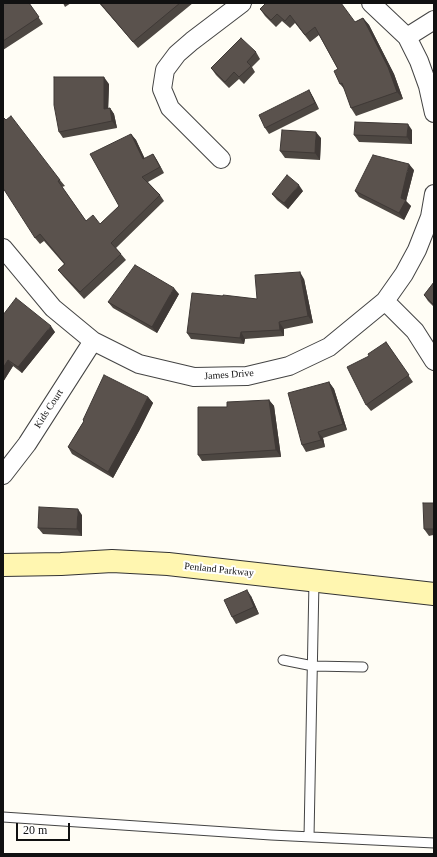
<!DOCTYPE html>
<style>
body{margin:0}
#map{position:relative;width:437px;height:857px;overflow:hidden;background:#fffdf5;font-family:Georgia,serif}
canvas{display:block}
.frame{position:absolute;inset:0;border:4px solid #111;pointer-events:none}
.scale{position:absolute;left:16px;top:823px;width:54px;height:18px;box-sizing:border-box;border:2px solid #111;border-top:0;padding-left:5px;font-size:12px;line-height:14px;white-space:nowrap;color:#111;-webkit-text-stroke:3px #fff;paint-order:stroke}
</style>
<div id="map">
<canvas width="437" height="857"></canvas>
<div class="frame"></div>
<div class="scale">20 m</div>
</div>
<script>
const c = document.querySelector('canvas').getContext('2d');
c.lineJoin = 'round';
const shape = rows => new Path2D(rows.map(r => 'M' + r).join(''));
function trace(path, color, width, dash) { c.strokeStyle = color; c.lineWidth = width; c.lineCap = dash ? 'butt' : 'round'; c.setLineDash(dash || []); c.stroke(path); }
function fill(path, color) { c.fillStyle = color; c.fill(path, 'evenodd'); }
function drawText(font, color, halo, rows, align = 'center') {
  c.font = font + ' Georgia,serif'; c.lineWidth = 4; c.setLineDash([]); c.textBaseline = 'middle'; c.strokeStyle = halo; c.fillStyle = color; for (const [text, x, y, turn = 0] of rows) {
    c.save(); c.translate(x, y); c.rotate((+turn || 0) * Math.PI / 180); c.textAlign = isNaN(turn) ? turn : align; if (halo) c.strokeText(text, 0, 0); c.fillText(text, 0, 0); c.restore();
  }
}
const lane = shape([
 [283,660,313,666,363,667],
 [3,817,271,835,434,843],
 [309,837,314,581]
]);
const street = shape([
 [371,3,407,37,419,61,428,86,434,113],
 [407,37,434,20],
 [221,159,170,108,162,89,165,70,177,54,192,41,242,3],
 [3,248,53,308,93,341,139,364,194,377,247,376,289,366,329,347,385,301,404,274,417,250,430,217,434,194],
 [385,301,415,331,434,361],
 [3,475,27,444,93,341]
]);
const secondary = shape([
 [3,565,61,564,112,561,168,564,434,594]
]);
const wall = shape([
 [3,3,29,3,43,24,3,50],
 [63,3,71,3,65,7],
 [99,3,193,3,138,48],
 [260,9,355,22,363,18,369,25,394,74,403,99,356,116,351,108,345,90,340,84,338,69,319,35,310,42,295,23,290,28,282,21,276,27,265,16],
 [256,52,260,59,252,67,255,72,244,84,239,79,229,88,216,75,211,68],
 [109,84,108,108,110,108,114,114,117,128,63,138,59,132],
 [309,90,313,97,319,109,269,134,265,128],
 [3,117,60,180,65,186,62,187,86,221,100,224,119,206,131,134,136,140,145,159,153,154,164,173,148,182,160,195,164,201,116,248,126,260,84,299,63,276,58,270,64,264,44,241,40,244,35,238],
 [412,130,412,144,359,142,354,135],
 [321,138,320,160,285,158,280,151],
 [414,170,406,201,411,206,404,220,359,197,355,191],
 [303,191,288,209,277,200,272,194],
 [304,279,313,323,284,329,284,336,245,339,244,344,191,339,187,333,223,296,257,299],
 [434,282,434,307,428,301,424,295],
 [179,294,157,333,113,308,108,302],
 [3,315,55,332,22,373,13,366,3,382],
 [386,342,413,382,371,411,366,405,369,356],
 [329,382,334,389,347,430,323,438,325,447,306,452,302,445],
 [148,397,153,403,139,431,113,478,72,454,68,447,84,421,83,420],
 [269,400,274,406,281,457,202,461,198,455,227,407],
 [434,503,434,545,433,535,429,536,424,529],
 [82,515,82,536,43,534,38,528],
 [251,596,259,614,236,624,232,617]
]);
const shadedWall = shape([
 [363,18,369,25,394,74,403,99,397,92],
 [104,77,109,84,108,115,104,109],
 [309,90,313,97,319,109,315,103],
 [110,108,114,114,117,128,112,121],
 [408,124,412,130,412,144,407,137],
 [316,132,321,138,320,160,315,153],
 [131,134,136,140,148,166,143,159],
 [153,154,157,160,164,173,160,167],
 [409,164,414,170,406,201,411,206,404,220,399,213,401,198],
 [299,185,303,191,288,209,284,203],
 [300,272,304,279,313,323,308,316],
 [174,288,179,294,157,333,152,327],
 [279,322,284,329,284,336,280,330],
 [51,326,55,332,22,373,18,367],
 [241,332,245,339,244,344,240,338],
 [8,360,13,366,3,382,3,368],
 [329,382,334,389,347,430,343,424],
 [148,397,153,403,139,431,113,478,108,472],
 [269,400,274,406,281,457,276,450],
 [318,432,323,438,325,447,321,440],
 [78,509,82,515,82,536,77,529],
 [247,590,251,596,259,614,254,607]
]);
const building = shape([
 [3,3,29,3,39,17,3,41,3,3],
 [100,3,180,3,133,42,100,3],
 [266,3,341,3,355,22,363,18,388,67,397,92,351,108,342,83,340,84,334,71,338,69,315,27,305,35,290,15,285,21,277,14,271,20,260,9,266,3],
 [241,38,256,52,247,62,251,66,239,77,234,72,225,82,211,68,241,38],
 [54,77,104,77,104,109,110,108,112,121,59,132,54,105,54,77],
 [309,90,315,103,265,128,259,115,309,90],
 [11,116,60,180,58,181,86,221,93,215,100,224,119,206,90,154,131,134,143,159,153,154,160,167,142,177,160,195,111,243,121,254,80,292,58,270,65,264,40,234,35,238,3,188,3,117,6,120,11,116],
 [355,122,408,124,407,137,354,135,355,122],
 [282,130,316,132,315,153,280,151,282,130],
 [373,155,409,164,401,198,406,200,399,213,355,191,373,155],
 [287,175,299,185,284,203,272,194,287,175],
 [135,265,174,288,152,327,108,302,135,265],
 [300,272,308,316,279,322,280,330,241,332,240,338,187,333,192,293,223,296,223,295,257,299,255,275,300,272],
 [434,282,434,305,424,295,434,282],
 [16,298,51,326,18,367,8,360,3,368,3,315,16,298],
 [386,342,409,375,366,405,347,367,369,356,368,354,386,342],
 [104,375,148,397,134,425,108,472,68,447,84,421,83,420,104,375],
 [329,382,343,424,318,432,321,440,302,445,288,393,329,382],
 [269,400,276,450,198,455,198,407,227,407,227,402,269,400],
 [423,503,434,503,434,545,433,529,424,529,423,503],
 [39,507,78,509,77,529,38,528,39,507],
 [247,590,254,607,232,617,224,600,247,590]
]);
const streetNames = [
 ["James Drive",229,375,-4],
 ["Kids Court",49,409,-57],
 ["Penland Parkway",219,570,6]
];
trace(lane, '#444', 11);
trace(street, '#444', 20);
trace(secondary, '#333', 24);
trace(lane, '#fff', 9);
trace(street, '#fff', 18);
trace(secondary, '#fff6b0', 22);
fill(wall, '#4d4742');
fill(shadedWall, '#3f3936');
fill(building, '#5a524d');
trace(building, '#3f3936', 1);
drawText('10px', '#111', '#fff', streetNames);
</script>
